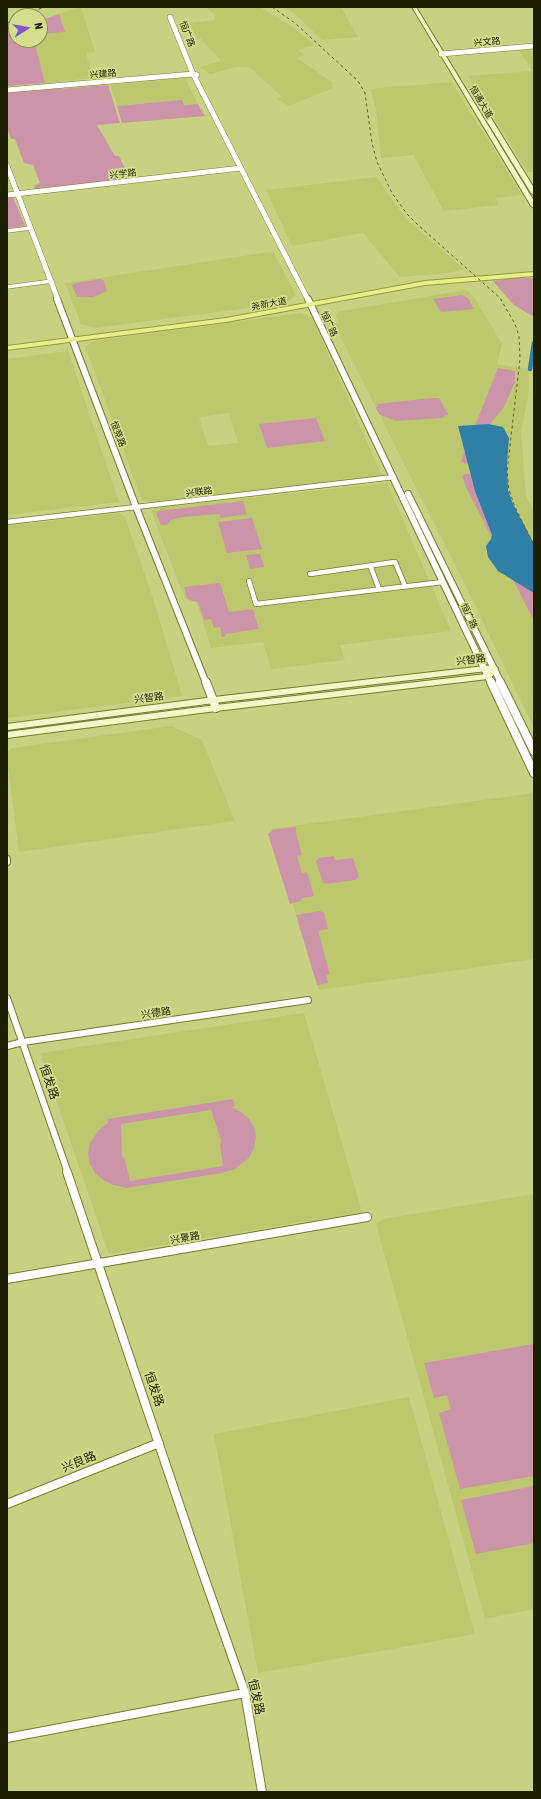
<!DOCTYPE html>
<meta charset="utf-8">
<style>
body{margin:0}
#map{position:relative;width:541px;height:1799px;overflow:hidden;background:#c7d181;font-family:"Asap Condensed",sans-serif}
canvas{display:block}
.frame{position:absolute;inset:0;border:8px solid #1c1f00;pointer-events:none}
.north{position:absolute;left:8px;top:8px;width:40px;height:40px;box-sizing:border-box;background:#d4de8d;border:1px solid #8a9255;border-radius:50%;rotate:79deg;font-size:11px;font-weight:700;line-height:16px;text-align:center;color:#1c1f00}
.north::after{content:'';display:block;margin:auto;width:14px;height:18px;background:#7f59d3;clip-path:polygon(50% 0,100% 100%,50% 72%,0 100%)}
</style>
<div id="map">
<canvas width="541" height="1799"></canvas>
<div class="frame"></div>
<div class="north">N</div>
</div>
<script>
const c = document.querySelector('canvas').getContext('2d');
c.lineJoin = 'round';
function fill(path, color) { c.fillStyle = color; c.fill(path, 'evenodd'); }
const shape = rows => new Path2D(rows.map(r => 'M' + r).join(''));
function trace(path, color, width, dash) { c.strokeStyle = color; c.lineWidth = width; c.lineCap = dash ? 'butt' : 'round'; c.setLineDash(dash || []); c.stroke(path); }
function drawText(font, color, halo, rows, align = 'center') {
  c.font = font + ' "Asap Condensed","Noto Sans SC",sans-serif'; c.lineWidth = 3.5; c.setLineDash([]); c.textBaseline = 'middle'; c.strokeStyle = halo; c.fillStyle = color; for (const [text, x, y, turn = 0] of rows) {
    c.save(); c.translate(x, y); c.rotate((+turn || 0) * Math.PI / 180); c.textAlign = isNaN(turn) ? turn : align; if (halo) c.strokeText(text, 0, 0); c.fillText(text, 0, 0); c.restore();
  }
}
const built = shape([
 [78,7,81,7,95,52,86,53,93,78,45,83,34,40,40,40,40,34,64,32,59,14],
 [205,7,260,7,291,26,315,45,298,50,305,55,297,58,332,82,333,88,289,106,277,99,282,97,249,67,236,67,210,74,200,67,221,61,200,38,197,38,190,23,214,20,215,15],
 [283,7,341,7,358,37,322,40,294,13],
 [534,48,534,172,528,172,468,76,532,71,518,49],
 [185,78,198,104,184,105,182,100,117,106,110,85],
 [451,82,493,148,522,195,495,198,499,205,444,211,413,155,381,158,376,109,370,89],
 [376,177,407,220,464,269,449,273,400,277,363,233,292,246,266,190],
 [270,252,274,253,296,295,288,301,241,309,95,328,81,324,65,283],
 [465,290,470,292,474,297,502,344,497,364,529,369,529,391,521,433,526,497,534,511,534,728,469,593,334,324,339,323,336,316,337,313,342,311],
 [301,313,312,318,382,476,150,502,142,500,85,346,94,341],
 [229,413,238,443,208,446,199,417],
 [68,351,119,502,7,515,7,359],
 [387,483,451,631,340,645,345,660,271,669,263,642,211,648,197,603,185,599,151,511,155,508],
 [120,513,125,517,154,601,182,696,7,718,7,526],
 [171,726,202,740,235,821,19,852,7,759,7,752,12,748],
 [534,793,534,959,319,990,270,829],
 [304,1013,362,1212,109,1254,40,1053],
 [534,1194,534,1609,485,1619,376,1224,384,1219],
 [409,1397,475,1634,258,1673,214,1434]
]);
const green = shape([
 [59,14,65,32,40,34,40,21],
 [16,31,16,40,34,40,45,83,7,86,7,34],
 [108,85,120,123,97,125,115,156,119,156,128,175,122,179,37,191,34,186,40,183,33,165,24,163,15,139,11,139,7,127,7,93],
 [182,100,184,105,198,104,205,116,122,123,117,106],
 [13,197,25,226,7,228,7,198],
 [520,277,534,278,534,317,514,305,493,281],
 [101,279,104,281,107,291,93,297,77,297,72,285,76,283],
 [462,295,468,298,474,309,441,312,433,299],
 [498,368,515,371,515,382,504,407,491,423,479,445,476,465,463,463,461,461],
 [431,398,439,398,448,414,442,418,396,421,380,415,376,409,378,404],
 [316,418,325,441,267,448,259,424],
 [465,474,474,474,534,592,534,621,466,487,462,476],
 [243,501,247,514,220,518,220,514,183,517,171,520,168,524,165,525,161,525,156,513,159,511],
 [252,518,262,549,227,553,218,522],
 [260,554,264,567,250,569,246,555],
 [220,583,229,612,253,609,259,629,225,634,226,636,222,637,220,627,214,628,211,619,204,620,198,602,187,599,184,587],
 [296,827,296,833,302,855,297,856,302,873,307,872,314,896,302,898,300,901,290,904,268,834,273,830],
 [334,856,335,860,353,858,359,877,355,880,327,884,323,883,316,861,319,858],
 [320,911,324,913,328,929,318,931,330,974,326,975,328,983,317,985,296,915],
 [233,1099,235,1106,231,1107,241,1112,249,1119,254,1127,256,1137,254,1148,249,1158,235,1169,222,1173,126,1188,114,1185,103,1180,95,1173,90,1164,88,1154,90,1143,99,1130,108,1123,108,1119],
 [211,1110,221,1140,220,1145,223,1166,130,1181,125,1160,122,1156,121,1124],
 [534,1344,534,1476,460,1489,439,1413,451,1409,447,1395,434,1398,424,1363],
 [534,1486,534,1543,476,1554,461,1500]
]);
const water = shape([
 [488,424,503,427,509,438,507,463,508,490,513,504,534,544,534,593,498,571,488,557,486,546,491,539,492,535,475,491,458,426]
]);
const canal = shape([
 [530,369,534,343]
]);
const minorFar3 = shape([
 [7,231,31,228],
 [7,287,52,281]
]);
const minorFar2 = shape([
 [7,522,394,477],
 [370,565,379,589],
 [310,574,395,562,405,586],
 [249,581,256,604,443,582]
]);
const minorFar1 = shape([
 [7,859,7,862],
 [7,998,68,1173],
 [7,1046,23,1042,308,1000]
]);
const minor = shape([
 [67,1172,194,1548,245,1693,262,1792],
 [7,1279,367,1217],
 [7,1504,159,1443],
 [7,1738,245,1693]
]);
const tertiaryFar2 = shape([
 [170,17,193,74,308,300],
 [441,54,534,46],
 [7,90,193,74,197,75],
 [7,166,58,300],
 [7,195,241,168]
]);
const tertiaryFar1 = shape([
 [57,299,136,507,206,683],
 [308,299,491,683],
 [408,494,501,683]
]);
const tertiary = shape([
 [206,682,216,708],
 [491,682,534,773],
 [500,682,534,751]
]);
const secondary = shape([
 [412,7,416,7,534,201,534,208,531,206,412,7],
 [478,104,483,105,534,188,534,195,531,193,477,105,478,104],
 [494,665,498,668,491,678,488,679,216,711,7,738,7,732,216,705,486,674,487,671,214,703,7,730,7,724,214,697,494,665]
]);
const primary = shape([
 [534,272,534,276,425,285,226,322,7,350,7,346,226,318,425,281,534,272]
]);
const rail = shape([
 [272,7,295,23,358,81,365,93,372,143,377,162,392,193,407,214,418,225,500,298,515,324,519,336,520,359,507,472,509,490,515,507,534,545],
 [22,16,44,7],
 [7,23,16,19]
]);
const farStreetnames = [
 ["恒广路",187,34,69],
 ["兴文路",487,42,-5],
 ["兴建路",103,74,-5],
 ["恒通大道",481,102,59],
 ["兴学路",123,174,-6],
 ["尧新大道",269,304,-10],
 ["恒广路",329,324,65],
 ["恒竞路",118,434,69],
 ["兴联路",199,492,-7],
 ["恒广路",469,616,65]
];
const streetNames = [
 ["兴智路",471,660,-7],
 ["兴智路",149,698,-7],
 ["兴德路",156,1013,-8],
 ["兴景路",185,1238,-10]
];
const nearStreetnames = [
 ["恒发路",49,1082,71],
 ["恒发路",154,1389,71],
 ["兴良路",79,1462,-22],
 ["恒发路",256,1697,77]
];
fill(built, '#bdc86e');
fill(green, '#cb94a9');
fill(water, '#307fa7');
trace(canal, '#307fa7', 4.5);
trace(minorFar3, '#757c2c', 4.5);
trace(minorFar2, '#757c2c', 6);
trace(minorFar1, '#757c2c', 8);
trace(minor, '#757c2c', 10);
trace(tertiaryFar2, '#757c2c', 6);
trace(tertiaryFar1, '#757c2c', 8);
trace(tertiary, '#757c2c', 10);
trace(secondary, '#757c2c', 2);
trace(primary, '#949e2d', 2);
trace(minorFar3, '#fff', 3.5);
trace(minorFar2, '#fff', 4.5);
trace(minorFar1, '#fff', 6);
trace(minor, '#fff', 8);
trace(tertiaryFar2, '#fff', 5);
trace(tertiaryFar1, '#fff', 6);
trace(tertiary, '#fff', 8);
fill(secondary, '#f2f7c7');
fill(primary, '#e6ee8f');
trace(rail, '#5c6130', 1, [3, 3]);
drawText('9px', '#1c1f00', '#d4de8d', farStreetnames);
drawText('10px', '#1c1f00', '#d4de8d', streetNames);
drawText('12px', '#1c1f00', '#d4de8d', nearStreetnames);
</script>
